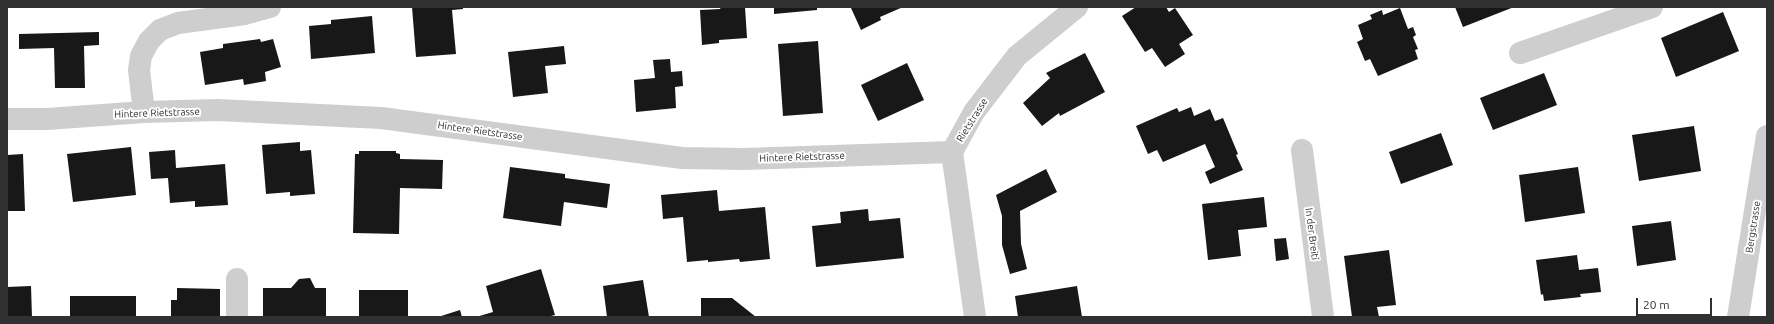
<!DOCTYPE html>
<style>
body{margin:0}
#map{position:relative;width:1774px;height:324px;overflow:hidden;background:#fff;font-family:Ubuntu,sans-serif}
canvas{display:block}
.frame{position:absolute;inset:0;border:8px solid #313131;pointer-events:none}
.scale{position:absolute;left:1636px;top:298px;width:76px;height:18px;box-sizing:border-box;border:2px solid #313131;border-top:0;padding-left:5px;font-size:12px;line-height:14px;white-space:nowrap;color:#313131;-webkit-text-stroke:3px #fff;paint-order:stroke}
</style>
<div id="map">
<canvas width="1774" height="324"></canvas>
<div class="frame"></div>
<div class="scale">20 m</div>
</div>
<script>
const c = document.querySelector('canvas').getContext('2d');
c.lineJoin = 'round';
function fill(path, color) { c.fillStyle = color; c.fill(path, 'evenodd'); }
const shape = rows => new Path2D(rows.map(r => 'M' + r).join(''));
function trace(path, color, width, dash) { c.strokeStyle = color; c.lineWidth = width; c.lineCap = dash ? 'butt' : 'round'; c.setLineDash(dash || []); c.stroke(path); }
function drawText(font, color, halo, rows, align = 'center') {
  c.font = font + ' Ubuntu,sans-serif'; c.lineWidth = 4; c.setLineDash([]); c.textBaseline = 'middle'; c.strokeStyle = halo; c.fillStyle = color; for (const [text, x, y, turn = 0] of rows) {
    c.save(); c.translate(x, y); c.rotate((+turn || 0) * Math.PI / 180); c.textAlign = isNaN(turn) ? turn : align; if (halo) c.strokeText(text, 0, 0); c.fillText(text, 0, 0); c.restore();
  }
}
const building = shape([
 [412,7,463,7,463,9,452,10,456,54,416,57],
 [721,7,745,7,747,38,719,40,719,43,702,45,700,10,720,9],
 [774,7,817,7,817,10,774,14],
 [853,7,903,7,880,17,881,20,861,30,851,8],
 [1136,7,1166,7,1169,12,1175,8,1193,35,1179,44,1185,54,1165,67,1152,48,1145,52,1122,16],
 [1455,7,1514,7,1463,27],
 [1400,8,1408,29,1413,27,1416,35,1413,37,1418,49,1415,50,1418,59,1378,76,1370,59,1365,61,1357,42,1363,39,1358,25,1372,19,1370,15,1382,10,1383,15],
 [1723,12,1739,51,1676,77,1661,38],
 [372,16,375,53,311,59,309,26,331,24,331,20],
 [99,32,99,45,84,46,85,88,55,88,54,48,19,49,19,34],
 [260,39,261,42,273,39,281,67,265,72,266,81,244,85,243,79,205,85,200,52,223,48,223,44],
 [818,41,823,113,783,116,778,44],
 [564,46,566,64,545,66,548,93,513,97,508,52],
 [1085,53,1105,92,1060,116,1059,113,1042,126,1023,103,1050,78,1046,73],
 [670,59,671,72,682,71,683,86,675,87,676,108,636,112,634,80,655,78,653,60],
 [907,63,924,100,878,121,861,85],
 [1544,73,1557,105,1493,130,1480,98],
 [1191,107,1194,116,1210,109,1215,121,1223,118,1238,154,1236,155,1243,170,1210,184,1205,172,1215,167,1205,144,1163,162,1157,150,1148,154,1136,126,1177,108,1179,112],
 [1694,126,1701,171,1639,181,1632,135],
 [1441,133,1453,165,1401,184,1389,152],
 [300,142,300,151,311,150,315,194,290,196,290,192,266,194,262,145],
 [131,147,136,195,73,202,67,154],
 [175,150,176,168,225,164,228,205,195,207,195,201,170,203,168,178,151,179,149,152],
 [359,151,396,151,396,153,400,154,400,159,443,160,442,189,400,188,399,234,353,233,355,154,359,154],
 [23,154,25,211,7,211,7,155],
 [510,167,565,174,565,178,610,184,607,208,564,202,561,226,503,218],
 [1578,167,1585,213,1525,222,1519,175],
 [1046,169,1057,192,1020,211,1021,244,1027,269,1010,274,1002,245,1002,216,996,195],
 [717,190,719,211,765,207,770,259,740,262,739,259,708,262,708,260,687,262,683,217,663,219,661,195],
 [1264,197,1267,227,1238,230,1241,256,1208,260,1202,204],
 [868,209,869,221,900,218,904,258,816,267,812,226,841,223,840,212],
 [1671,221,1676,260,1637,266,1632,226],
 [1286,238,1289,259,1276,261,1274,239],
 [1389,250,1396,305,1377,307,1379,317,1352,317,1344,256],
 [1577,255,1579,270,1598,268,1601,292,1580,294,1581,297,1544,301,1543,294,1541,295,1536,260],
 [541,269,555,315,547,317,476,317,493,312,486,286],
 [310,278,315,288,326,288,326,317,263,317,263,288,291,288,299,279],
 [643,280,649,317,607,317,603,286],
 [31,286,32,317,7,317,7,287],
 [1077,286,1082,317,1018,317,1015,296],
 [177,288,220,289,220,317,171,317,171,300,177,300],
 [359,290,408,290,408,317,359,317],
 [70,296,136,296,136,317,70,317],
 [701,298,732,298,756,317,701,317],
 [460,310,462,317,438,317]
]);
const minor = shape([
 [1520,53,1652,7],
 [144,112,139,70,141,56,149,41,160,30,178,23,245,14,270,7],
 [7,119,47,119,144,112,218,110,381,118,682,158,744,159,952,152],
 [1302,150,1323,317],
 [237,317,237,279],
 [975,317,952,152,974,112,1017,56,1077,7],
 [1738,317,1767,136]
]);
const streetNames = [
 ["Hintere Rietstrasse",157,113,-2],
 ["Rietstrasse",972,120,-58],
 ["Hintere Rietstrasse",480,131,8],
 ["Hintere Rietstrasse",802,157,-2],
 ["Bergstrasse",1753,227,-81],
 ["In der Breiti",1312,234,83]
];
fill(building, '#181818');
trace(minor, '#cecece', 22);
drawText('10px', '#313131', '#fff', streetNames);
</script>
